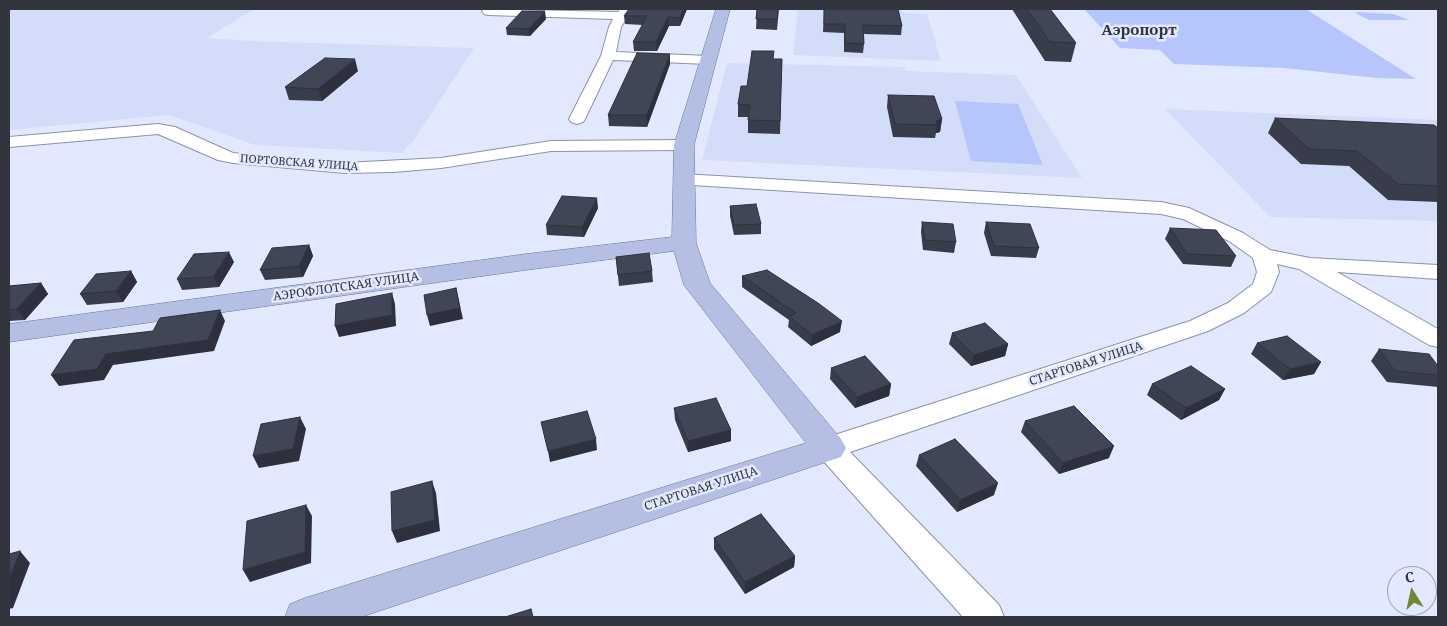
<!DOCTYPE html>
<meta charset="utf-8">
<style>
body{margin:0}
#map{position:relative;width:1447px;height:626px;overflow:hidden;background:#e2e9fe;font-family:"Noto Serif",serif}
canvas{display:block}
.frame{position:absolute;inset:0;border:10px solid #33353e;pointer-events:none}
.north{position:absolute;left:1387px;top:566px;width:50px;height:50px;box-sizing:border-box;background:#e2e9fe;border:1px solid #9ca1b1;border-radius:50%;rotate:350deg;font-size:14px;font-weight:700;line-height:20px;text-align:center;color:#33353e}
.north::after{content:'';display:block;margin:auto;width:18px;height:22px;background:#738738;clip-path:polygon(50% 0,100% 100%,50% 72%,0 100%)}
</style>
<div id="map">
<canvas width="1447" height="626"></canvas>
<div class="frame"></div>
<div class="north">С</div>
</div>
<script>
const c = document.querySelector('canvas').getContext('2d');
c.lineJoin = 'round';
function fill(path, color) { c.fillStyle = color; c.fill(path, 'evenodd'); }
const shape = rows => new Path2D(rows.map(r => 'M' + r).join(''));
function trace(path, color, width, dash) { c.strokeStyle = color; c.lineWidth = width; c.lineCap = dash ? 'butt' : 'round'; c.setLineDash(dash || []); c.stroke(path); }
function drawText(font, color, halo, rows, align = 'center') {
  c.font = font + ' "Noto Serif",serif'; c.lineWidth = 5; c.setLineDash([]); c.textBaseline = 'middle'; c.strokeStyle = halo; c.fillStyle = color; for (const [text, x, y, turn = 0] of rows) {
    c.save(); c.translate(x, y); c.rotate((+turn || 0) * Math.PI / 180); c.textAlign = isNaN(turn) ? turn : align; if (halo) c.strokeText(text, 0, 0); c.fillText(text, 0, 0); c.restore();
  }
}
const built = shape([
 [9,9,254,9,207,38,250,41,474,48,414,140,402,153,255,145,169,115,9,130],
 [798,9,902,10,903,13,927,14,941,61,793,55],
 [727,63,905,67,905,71,1016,75,1082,178,702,160],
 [1165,109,1438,120,1438,221,1270,217]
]);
const green = shape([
 [1084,9,1306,9,1416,79,1377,78,1284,68,1174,64,1160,50,1120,48],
 [1357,12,1394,14,1409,20,1369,20,1355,13],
 [955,101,1018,104,1043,165,971,161]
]);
const minor = shape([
 [484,9,618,12,620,9,632,9,621,27,616,52,708,56,715,60,708,64,613,60,585,119,583,122,577,124,571,122,569,119,601,56,609,27,613,19,488,15,484,14,482,11,484,9],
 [158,124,175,127,233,153,345,163,441,158,551,141,684,140,690,141,693,145,690,149,684,150,551,151,441,168,393,172,345,173,233,163,218,160,158,134,9,147,9,137,158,124],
 [683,174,1161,202,1189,208,1243,233,1270,250,1310,258,1438,265,1438,279,1337,272,1438,329,1438,347,1429,345,1299,269,1277,264,1279,272,1271,292,1244,313,1208,331,850,452,999,605,1004,617,963,617,819,456,815,448,819,440,1190,321,1228,303,1253,284,1257,272,1253,258,1229,241,1183,219,1161,214,676,184,674,180,676,176,683,174]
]);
const major = shape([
 [716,9,730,9,694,145,696,243,710,283,841,439,846,448,841,457,361,617,285,617,290,604,305,598,806,443,684,285,674,251,526,270,9,342,9,324,526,254,672,237,674,145,716,9]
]);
const wall = shape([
 [687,9,680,26,669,26,657,51,634,51,633,42,643,25,625,24,624,16],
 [757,9,779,9,777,30,756,29],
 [824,9,898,9,902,26,901,35,863,34,864,44,863,53,844,52,844,33,823,32],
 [1012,9,1050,9,1076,43,1071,62,1045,61],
 [546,19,530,36,507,35,506,28],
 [670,54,670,64,647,127,609,126,608,115],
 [774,59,782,59,780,134,748,133,748,117,738,117,738,104,747,86],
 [358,71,322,101,289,100,285,87],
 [888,95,942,119,940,132,936,133,935,138,893,137,887,107],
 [1275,118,1438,128,1438,202,1388,200,1349,166,1301,164,1268,133],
 [730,206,761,224,761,234,734,235,730,216],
 [598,208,584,237,547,235,546,225],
 [922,222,956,242,954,253,923,250,921,232],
 [986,222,1039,248,1036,258,991,256,984,233],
 [1170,228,1236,256,1231,267,1183,264,1165,239],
 [309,245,313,256,303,277,265,280,260,270],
 [616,257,652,271,653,282,619,286],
 [234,262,219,287,182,290,177,279],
 [131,271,137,282,123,302,87,305,80,294],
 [742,276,840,332,811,346,788,327,789,320,742,287],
 [41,283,48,294,25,320,9,321,9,286],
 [952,333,1008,344,1005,356,971,366,949,344],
 [1257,343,1321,362,1314,374,1283,380,1251,354],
 [1379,349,1438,366,1438,387,1387,382,1371,361],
 [831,368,891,384,889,396,855,408,830,379],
 [1152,384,1225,389,1219,400,1181,420,1147,395],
 [674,408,731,430,731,441,688,452,675,420],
 [1025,421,1109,458,1059,474,1021,432],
 [919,455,994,495,957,512,916,466],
 [714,538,795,556,794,567,745,594,714,549]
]);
const shadedWall = shape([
 [683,9,687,9,680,26,680,18],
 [545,11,546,19,530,36,529,29],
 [668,17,669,26,657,51,656,42],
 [670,54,670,64,647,127,647,115],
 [355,59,358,71,322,101,318,89],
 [942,119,940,132,936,133,937,125,936,121],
 [597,198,598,208,584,237,582,227],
 [309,245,313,256,303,277,299,266],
 [229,252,234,262,219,287,213,277],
 [131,271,137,282,123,302,116,291],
 [41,283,48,294,25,320,17,309],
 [456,288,463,319,430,326,427,315],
 [392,293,395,304,396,326,339,337,335,326],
 [220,310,225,321,214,351,113,365,104,380,59,386,51,375],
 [842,321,840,332,811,346,812,335],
 [1008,344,1005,356,971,366,974,355],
 [1321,362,1314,374,1283,380,1290,369],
 [891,384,889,396,855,408,857,397],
 [1225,389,1219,400,1181,420,1186,408],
 [300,417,306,429,299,461,259,468,253,456],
 [731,430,731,441,688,452,688,441],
 [596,439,597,450,550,462,548,451],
 [1114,446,1109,458,1059,474,1063,463],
 [432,481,436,493,440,531,397,543,392,531],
 [998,483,994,495,957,512,960,500],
 [306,505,312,516,311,563,250,582,243,570],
 [20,551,30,563,13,608,9,609,9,579],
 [795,556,794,567,745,594,745,582]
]);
const building = shape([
 [629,9,683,9,680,18,668,17,656,42,633,42,647,16,624,16,629,9],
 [757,9,778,9,777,19,756,19,757,9],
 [824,9,898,9,902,26,863,25,864,44,845,43,845,24,824,24,824,9],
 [1027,9,1050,9,1076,43,1050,42,1027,9],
 [522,11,545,11,529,29,506,28,522,11],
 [752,51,774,51,773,59,782,59,780,121,748,120,750,105,738,104,741,86,747,86,752,51],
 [637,53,670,54,647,115,608,115,637,53],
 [325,58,355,59,318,89,285,87,325,58],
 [888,95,934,96,942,119,936,121,937,125,895,124,888,95],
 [1275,118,1434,125,1438,128,1438,186,1398,184,1357,151,1309,149,1275,118],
 [562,196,597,198,582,227,546,225,562,196],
 [756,204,761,224,734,225,730,206,756,204],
 [922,222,953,224,956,242,925,240,922,222],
 [986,222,1030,224,1039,248,994,246,986,222],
 [1170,228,1216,230,1236,256,1187,254,1170,228],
 [309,245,299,266,260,270,272,248,309,245],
 [229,252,213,277,177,279,194,254,229,252],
 [649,253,652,271,618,275,616,257,649,253],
 [767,270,818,303,842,321,812,335,789,316,796,313,742,276,767,270],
 [131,271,116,291,80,294,96,274,131,271],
 [41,283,17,309,9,310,9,286,41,283],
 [456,288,460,308,427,315,424,295,456,288],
 [392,293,392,315,335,326,336,304,392,293],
 [220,310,208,340,106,354,97,369,51,375,74,340,153,331,160,318,220,310],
 [985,323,1008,344,974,355,952,333,985,323],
 [1287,336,1321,362,1290,369,1257,343,1287,336],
 [1379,349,1429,354,1438,366,1438,375,1395,371,1379,349],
 [865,356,891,384,857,397,831,368,865,356],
 [1191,366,1225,389,1186,408,1152,384,1191,366],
 [716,398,731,430,688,441,674,408,716,398],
 [1074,406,1114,446,1063,463,1025,421,1074,406],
 [587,411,596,439,548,451,541,422,587,411],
 [300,417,293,449,253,456,261,424,300,417],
 [955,439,998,483,960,500,919,455,955,439],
 [432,481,435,520,392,531,391,492,432,481],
 [306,505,305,552,243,570,247,521,306,505],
 [761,514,795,556,745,582,714,538,761,514],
 [20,551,9,579,9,554,20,551],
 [531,609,533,617,505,617,531,609]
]);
const farStreetnames = [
 ["ПОРТОВСКАЯ УЛИЦА",299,163,4]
];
const streetNames = [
 ["АЭРОФЛОТСКАЯ УЛИЦА",346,287,-8],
 ["СТАРТОВАЯ УЛИЦА",1086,364,-18],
 ["СТАРТОВАЯ УЛИЦА",701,489,-18]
];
const farDistrictnames = [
 ["Аэропорт",1139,31]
];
fill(built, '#d3dcf8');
fill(green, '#b6c6fc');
trace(minor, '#8c92a6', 2);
trace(major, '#68739d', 1);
fill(minor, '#fff');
fill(major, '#b5bfe3');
fill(wall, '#383c4b');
fill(shadedWall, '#2e313d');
fill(building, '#414657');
trace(building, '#2e313d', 1);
drawText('11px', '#33353e', '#e2e9fe', farStreetnames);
drawText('12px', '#33353e', '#e2e9fe', streetNames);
drawText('bold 15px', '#33353e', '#e2e9fe', farDistrictnames);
</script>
